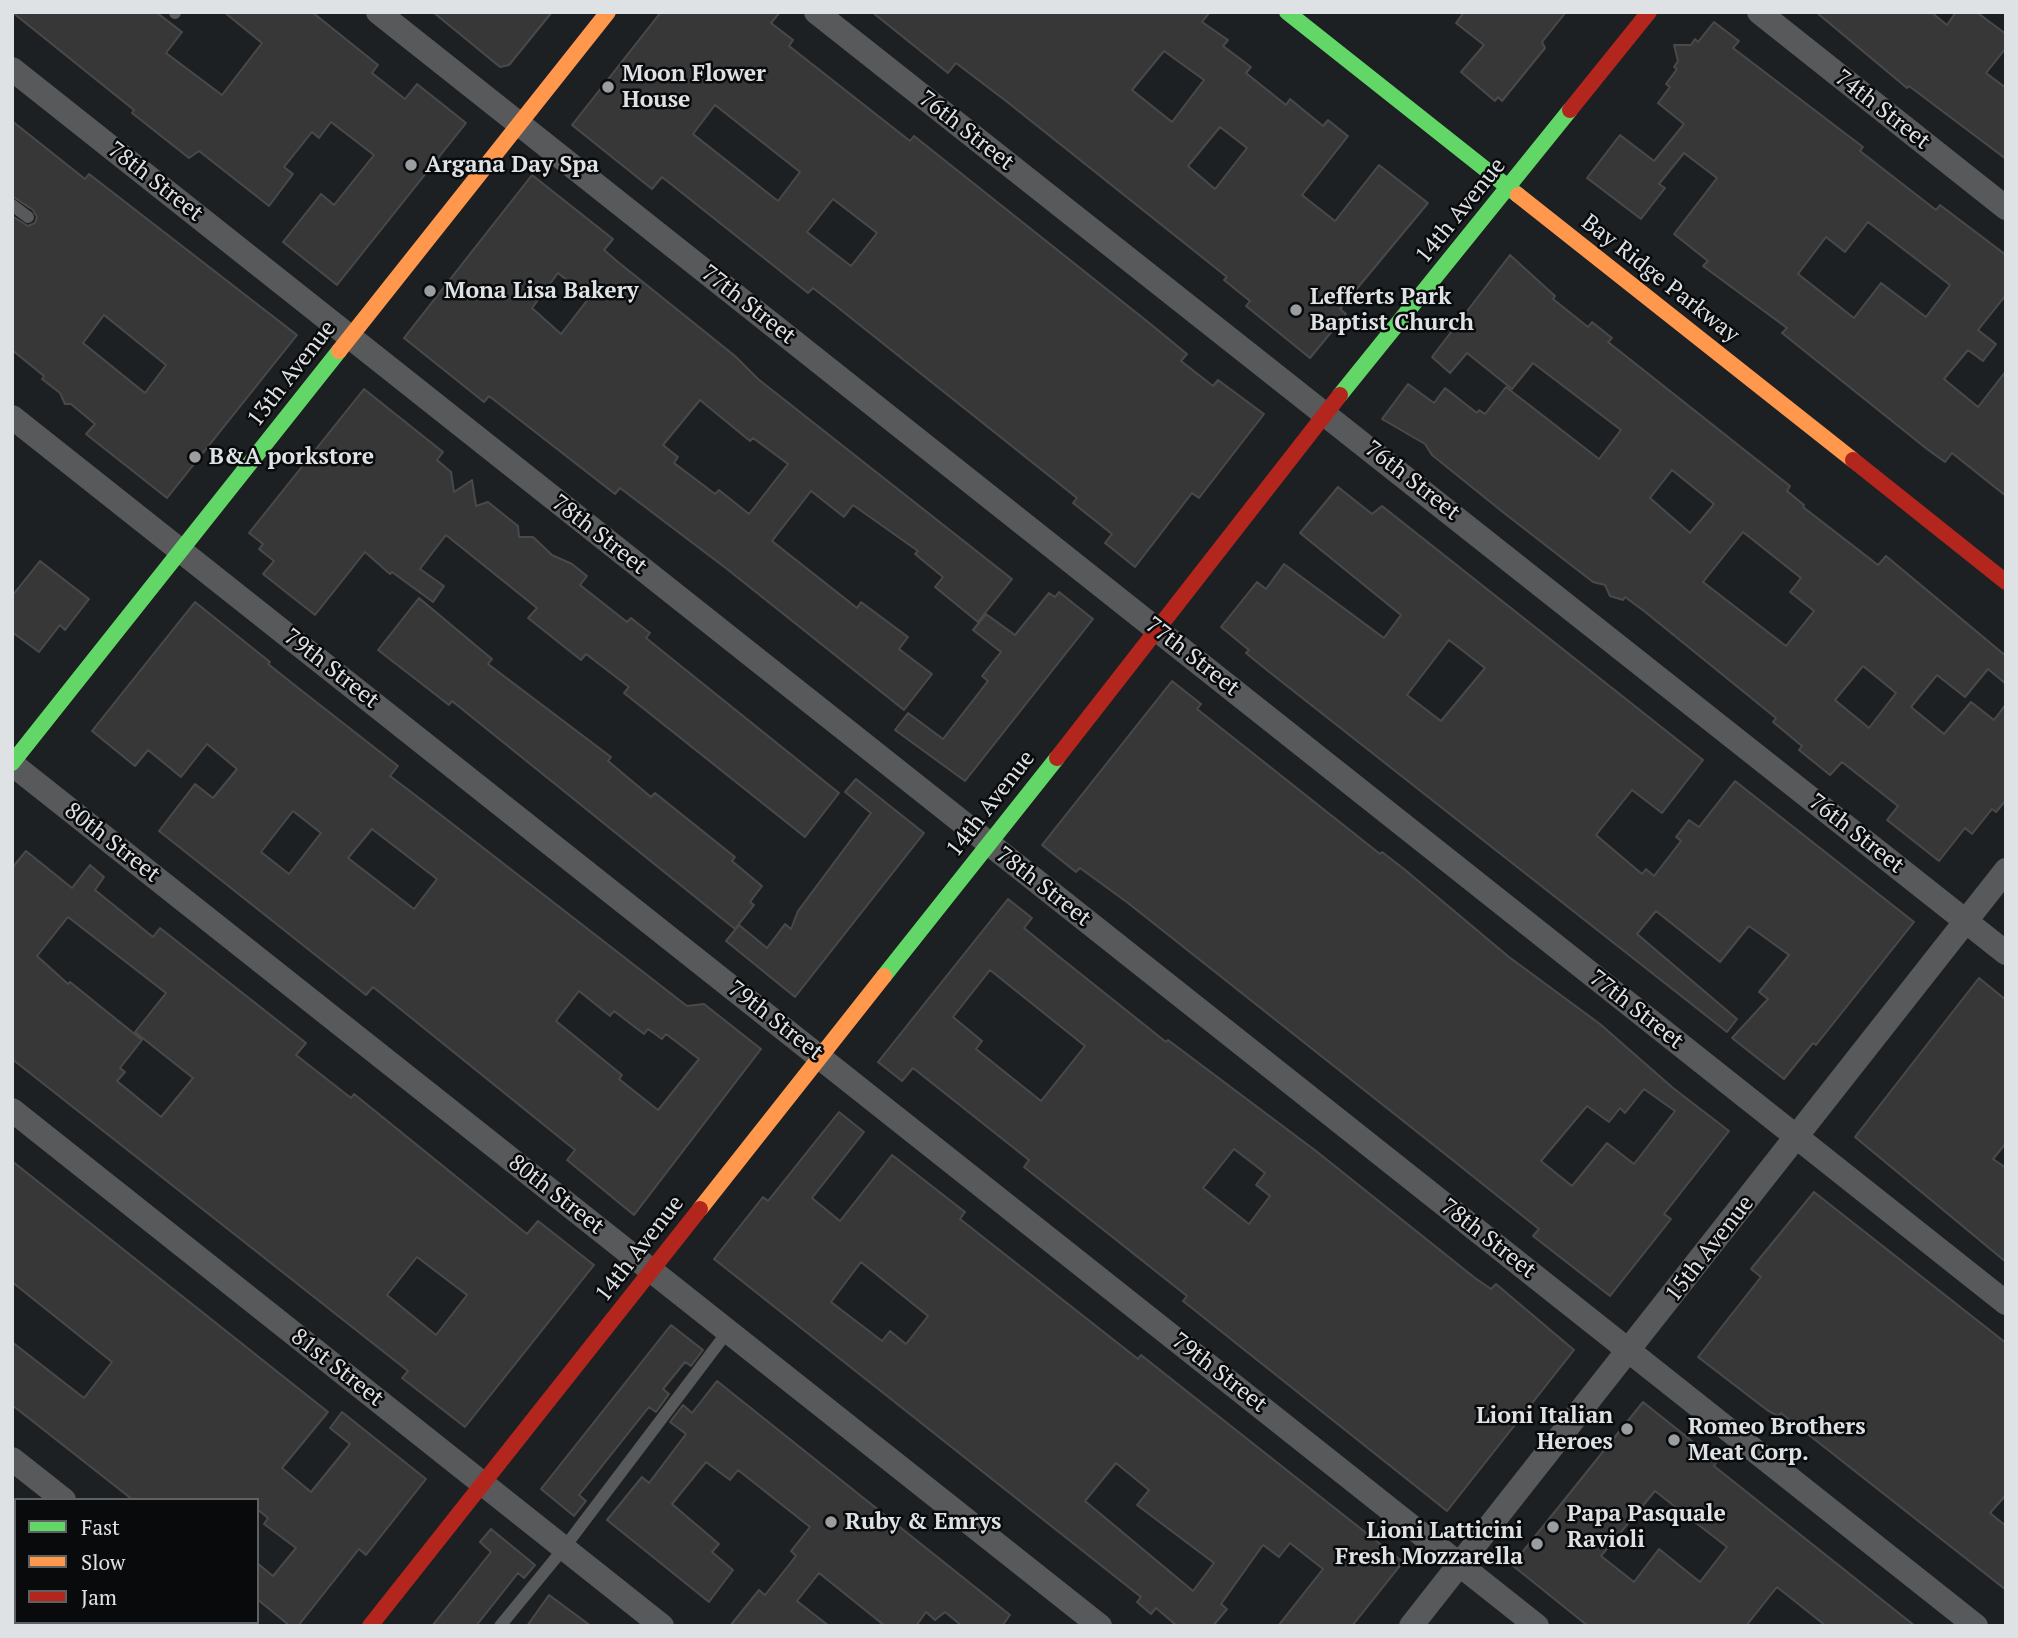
<!DOCTYPE html>
<style>
body{margin:0}
#map{position:relative;width:2018px;height:1638px;overflow:hidden;background:#1d2022;font-family:"PT Serif",serif}
canvas{display:block}
.frame{position:absolute;inset:0;border:14px solid #dfe2e5;pointer-events:none}
.legend{position:absolute;left:14px;top:1498px;width:245px;height:126px;box-sizing:border-box;background:#080a0b;border:2px solid #5e6062;margin:0;padding:9px 12px;list-style:none;font-size:21px;color:#dfe2e5}
.legend li{display:flex;align-items:center;gap:14px;height:35px}
.legend b{width:35px;border:2px solid #5e6062}
</style>
<div id="map">
<canvas width="2018" height="1638"></canvas>
<div class="frame"></div>
<ul class="legend">
<li><b style="height:9px;background:#63d668"></b>Fast</li>
<li><b style="height:9px;background:#ff974d"></b>Slow</li>
<li><b style="height:9px;background:#b3261e"></b>Jam</li>
</ul>
</div>
<script>
const c = document.querySelector('canvas').getContext('2d');
c.lineJoin = 'round';
function fill(path, color) { c.fillStyle = color; c.fill(path, 'evenodd'); }
const shape = rows => new Path2D(rows.map(r => 'M' + r).join(''));
function trace(path, color, width, dash) { c.strokeStyle = color; c.lineWidth = width; c.lineCap = dash ? 'butt' : 'round'; c.setLineDash(dash || []); c.stroke(path); }
function drawText(font, color, halo, rows, align = 'center') {
  c.font = font + ' "PT Serif",serif'; c.lineWidth = 5; c.setLineDash([]); c.textBaseline = 'middle'; c.strokeStyle = halo; c.fillStyle = color; for (const [text, x, y, turn = 0] of rows) {
    c.save(); c.translate(x, y); c.rotate((+turn || 0) * Math.PI / 180); c.textAlign = isNaN(turn) ? turn : align; if (halo) c.strokeText(text, 0, 0); c.fillText(text, 0, 0); c.restore();
  }
}
const building = shape([
 [12,12,156,12,182,32,166,53,222,95,262,43,224,12,312,12,378,65,372,73,405,99,417,84,466,123,337,285,283,242,321,194,334,205,374,155,331,122,319,138,312,132,284,167,293,174,269,206,199,151,189,158,132,113,134,110,12,12],
 [433,12,552,12,509,65,500,67,433,12],
 [661,12,780,12,771,23,793,40,789,46,910,141,914,136,1148,322,1187,354,1181,361,1213,386,1218,380,1264,414,1199,498,1192,493,1135,567,1105,543,1112,534,1073,503,1077,498,836,306,813,288,808,293,662,177,652,189,572,125,661,12],
 [715,105,800,172,778,201,693,134,715,105],
 [833,199,877,233,851,266,807,232,833,199],
 [872,12,1210,12,1202,22,1228,40,1223,46,1251,67,1246,73,1286,105,1290,99,1323,126,1328,120,1348,136,1302,195,1335,221,1379,165,1428,203,1340,309,1346,314,1310,358,1246,306,1250,301,1224,280,1227,277,1006,101,956,63,948,73,872,12],
 [1164,51,1204,80,1172,122,1132,90,1164,51],
 [1220,127,1247,148,1215,189,1188,166,1220,127],
 [1464,12,1566,12,1542,42,1545,48,1502,101,1498,97,1495,101,1461,72,1484,45,1456,23,1464,12],
 [1816,12,1931,12,1947,25,1956,12,1977,12,1987,20,2006,34,2006,48,1986,73,2006,88,2006,159,1909,86,1907,88,1816,12],
 [1714,22,1739,41,1733,48,1863,147,1860,151,1936,210,1940,205,2006,255,2006,295,1978,330,1996,344,1983,361,1968,350,1944,379,1978,407,2006,371,2006,496,1952,453,1945,462,1927,449,1782,333,1787,328,1703,266,1708,261,1674,234,1717,178,1684,153,1659,184,1665,188,1641,219,1587,178,1620,135,1654,161,1684,124,1658,103,1670,87,1666,84,1677,69,1674,67,1678,61,1674,45,1691,45,1695,39,1698,42,1714,22],
 [1868,222,1950,285,1926,317,1881,283,1854,318,1798,274,1826,237,1845,252,1868,222],
 [12,121,85,179,89,174,297,335,167,498,86,434,95,424,71,404,65,404,60,393,42,379,44,376,12,350,12,216,28,226,35,223,37,217,33,210,12,196,12,121],
 [104,315,166,365,145,393,83,343,104,315],
 [532,175,613,239,604,250,618,262,735,356,758,379,1012,579,978,622,935,587,943,577,915,554,918,551,853,505,844,517,811,491,772,541,857,608,861,602,908,637,899,649,932,674,904,710,727,569,620,488,615,494,489,396,484,402,404,338,532,175],
 [558,273,589,298,561,334,532,308,558,273],
 [700,400,750,441,753,438,788,464,749,514,719,490,715,494,674,463,678,457,663,445,700,400],
 [1510,255,1555,296,1553,299,1588,327,1592,322,1612,338,1608,342,1790,486,1787,491,1804,505,1803,507,1878,565,1886,556,2006,656,2006,684,1988,669,1965,697,1937,675,1911,707,1944,734,1971,702,1994,720,2006,704,2006,800,1996,812,1992,809,1972,834,1965,828,1939,861,1887,820,1898,806,1842,762,1830,775,1799,750,1802,746,1773,722,1776,718,1644,611,1625,597,1623,600,1610,596,1605,585,1593,582,1504,513,1432,455,1425,444,1382,419,1408,384,1434,403,1445,388,1477,413,1479,410,1485,414,1506,387,1599,459,1621,430,1533,363,1512,389,1467,353,1450,373,1432,357,1510,255],
 [1672,470,1714,504,1690,533,1650,498,1672,470],
 [1743,532,1801,578,1790,592,1814,611,1786,646,1703,582,1743,532],
 [1863,666,1896,693,1869,728,1835,700,1863,666],
 [364,389,443,452,437,460,451,472,454,492,472,480,476,506,488,502,518,526,519,537,533,537,552,555,572,564,587,576,580,585,627,622,631,618,650,633,646,638,839,793,805,837,624,693,629,687,586,654,581,660,528,618,537,608,446,535,420,569,444,586,433,602,392,572,390,574,365,552,315,615,263,574,274,561,259,549,263,544,249,533,364,389],
 [1338,487,1372,514,1382,506,1703,760,1662,813,1632,790,1596,835,1642,874,1646,869,1654,876,1681,841,1676,837,1689,820,1699,827,1735,781,1914,922,1816,1045,1813,1043,1784,1079,1732,1038,1768,999,1759,992,1789,955,1749,926,1720,962,1656,911,1637,934,1737,1019,1727,1032,1268,671,1246,653,1249,650,1221,627,1257,582,1266,589,1284,564,1384,638,1401,615,1300,533,1338,487],
 [1449,640,1485,668,1441,721,1407,695,1449,640],
 [40,561,89,599,65,630,60,625,39,652,12,632,12,596,40,561],
 [1059,592,1093,619,965,781,895,730,908,713,943,739,988,681,982,676,1001,652,973,630,986,614,1015,635,1049,593,1055,597,1059,592],
 [419,598,492,659,488,664,611,757,608,761,651,797,655,793,735,857,732,861,762,886,750,902,754,905,735,929,452,701,449,705,378,650,419,598],
 [195,602,270,662,268,664,297,687,398,766,390,776,419,798,687,1006,704,1004,761,1049,634,1215,567,1160,575,1150,373,987,366,995,159,831,195,784,213,798,237,769,207,744,181,777,148,750,135,766,92,731,195,602],
 [293,811,321,833,289,874,261,852,293,811],
 [372,829,437,879,414,909,348,858,372,829],
 [579,991,610,1016,614,1011,644,1034,648,1029,662,1039,666,1034,699,1059,658,1110,619,1079,622,1075,556,1021,579,991],
 [1172,681,1201,704,1197,709,1380,854,1382,852,1404,869,1509,957,1600,1024,1673,1088,1729,1131,1664,1214,1671,1219,1610,1296,1533,1236,1539,1229,1450,1158,1128,903,1080,868,1076,872,1042,845,1172,681],
 [1644,1089,1675,1111,1634,1164,1607,1143,1572,1186,1541,1161,1587,1106,1609,1122,1620,1108,1625,1113,1644,1089],
 [856,779,924,833,795,997,726,941,739,925,767,948,785,924,791,929,798,911,871,813,845,792,856,779],
 [26,851,72,888,90,865,104,877,95,890,153,937,160,928,306,1043,296,1055,351,1098,354,1094,527,1234,538,1221,594,1265,465,1427,402,1378,408,1371,12,1059,12,868,26,851],
 [68,917,166,993,135,1032,193,1078,161,1117,117,1081,125,1072,120,1068,142,1040,70,982,68,984,37,956,68,917],
 [417,1257,467,1295,436,1335,387,1295,417,1257],
 [1008,899,1032,918,1024,928,1057,955,1166,1042,1168,1040,1316,1151,1475,1278,1491,1289,1496,1284,1574,1350,1447,1511,1183,1301,1187,1296,1024,1167,1029,1160,913,1068,902,1081,878,1062,1008,899],
 [990,970,1085,1046,1041,1101,976,1049,982,1041,953,1017,990,970],
 [1234,1149,1265,1173,1256,1185,1270,1196,1249,1224,1203,1188,1234,1149],
 [1979,978,2006,1000,2006,1143,1993,1159,2006,1168,2006,1262,1855,1137,1979,978],
 [839,1112,864,1132,812,1198,840,1221,892,1155,965,1212,960,1219,1138,1359,1141,1355,1403,1562,1352,1626,1278,1626,1323,1569,1290,1543,1279,1557,1263,1545,1221,1604,1227,1609,1213,1626,1177,1626,1156,1608,1151,1614,1137,1602,1141,1597,714,1259,763,1197,768,1201,839,1112],
 [861,1262,928,1316,906,1344,890,1331,882,1341,831,1302,861,1262],
 [1116,1463,1149,1490,1137,1505,1214,1563,1193,1591,1085,1501,1116,1463],
 [12,1161,328,1412,282,1468,311,1492,350,1444,330,1428,342,1412,426,1479,366,1555,359,1549,298,1626,290,1626,257,1599,257,1563,273,1576,296,1548,264,1524,268,1518,257,1509,257,1500,133,1500,12,1405,12,1342,84,1398,112,1362,12,1282,12,1161],
 [1814,1192,2006,1343,2006,1495,1990,1513,2006,1526,2006,1590,1781,1413,1778,1416,1767,1410,1698,1357,1761,1277,1751,1269,1814,1192],
 [671,1325,703,1350,691,1366,685,1362,663,1389,669,1394,656,1412,649,1407,579,1495,586,1501,574,1516,541,1489,671,1325],
 [717,1381,1010,1615,1002,1626,962,1626,945,1612,935,1620,926,1612,916,1626,885,1626,819,1573,797,1601,829,1626,730,1626,759,1590,765,1595,796,1556,791,1551,810,1527,738,1470,730,1480,706,1462,672,1504,719,1544,712,1552,733,1570,709,1602,607,1520,642,1477,649,1483,686,1434,670,1422,683,1405,692,1413,717,1381],
 [1643,1402,1717,1461,1714,1466,1915,1626,1826,1626,1777,1587,1746,1626,1588,1626,1512,1565,1643,1402],
 [1655,1491,1727,1547,1700,1582,1659,1549,1634,1582,1601,1556,1655,1491],
 [491,1529,535,1565,524,1578,518,1573,476,1626,432,1626,491,1552,480,1542,491,1529],
 [549,1595,591,1626,527,1626,549,1595]
]);
const lane = shape([
 [175,12,175,13],
 [12,205,28,217],
 [500,1626,564,1548,728,1331]
]);
const street = shape([
 [378,12,2006,1303],
 [816,12,2006,953],
 [1759,12,2006,208],
 [12,69,1976,1626],
 [12,417,1537,1626],
 [12,764,1100,1626],
 [12,1110,662,1626],
 [12,1459,64,1500],
 [220,1622,224,1626],
 [1411,1626,2006,870]
]);
const fast = shape([
 [1287,12,1518,195],
 [1340,395,1570,110],
 [12,763,339,351],
 [884,976,1057,758]
]);
const slow = shape([
 [1518,195,1853,460],
 [339,351,608,12],
 [700,1209,884,976]
]);
const jam = shape([
 [1570,110,1649,12],
 [1853,460,2006,582],
 [1057,758,1340,395],
 [370,1626,700,1209]
]);
const markers = [
 [608,87,7,"#9b9ea1"],
 [411,165,7,"#9b9ea1"],
 [430,291,7,"#9b9ea1"],
 [1296,310,7,"#9b9ea1"],
 [195,457,7,"#9b9ea1"],
 [1627,1429,7,"#9b9ea1"],
 [1674,1440,7,"#9b9ea1"],
 [831,1522,7,"#9b9ea1"],
 [1553,1527,7,"#9b9ea1"],
 [1537,1544,7,"#9b9ea1"]
];
const poiNames = [
 ["Moon Flower",622,74],
 ["House",622,100],
 ["Argana Day Spa",425,165],
 ["Mona Lisa Bakery",444,291],
 ["Lefferts Park",1310,297],
 ["Baptist Church",1310,323],
 ["B&A porkstore",209,457],
 ["Lioni Italian",1613,1416,"right"],
 ["Heroes",1613,1442,"right"],
 ["Romeo Brothers",1688,1427],
 ["Meat Corp.",1688,1453],
 ["Papa Pasquale",1567,1514],
 ["Ravioli",1567,1540],
 ["Ruby & Emrys",845,1522],
 ["Lioni Latticini",1523,1531,"right"],
 ["Fresh Mozzarella",1523,1557,"right"]
];
const streetNames = [
 ["74th Street",1882,110,38],
 ["76th Street",966,131,38],
 ["78th Street",155,182,38],
 ["14th Avenue",1461,211,-51],
 ["Bay Ridge Parkway",1660,279,38],
 ["77th Street",748,305,38],
 ["13th Avenue",292,374,-52],
 ["76th Street",1412,481,38],
 ["78th Street",599,535,38],
 ["77th Street",1192,657,38],
 ["79th Street",331,669,38],
 ["14th Avenue",991,804,-52],
 ["76th Street",1856,834,38],
 ["80th Street",112,843,38],
 ["78th Street",1043,887,38],
 ["77th Street",1636,1010,38],
 ["79th Street",775,1021,38],
 ["80th Street",556,1195,38],
 ["78th Street",1488,1239,38],
 ["14th Avenue",640,1249,-52],
 ["15th Avenue",1710,1249,-52],
 ["81st Street",337,1368,38],
 ["79th Street",1219,1373,38]
];
fill(building, '#373738');
trace(building, '#4a494a', 2);
trace(lane, '#57595a', 12);
trace(street, '#57595a', 24);
trace(fast, '#63d668', 16);
trace(slow, '#ff974d', 16);
trace(jam, '#b3261e', 16);
for (const [x, y, r, color] of markers) { const dot = new Path2D(); dot.arc(x, y, r, 0, 2 * Math.PI); c.fillStyle = color; c.fill(dot); trace(dot, '#080a0b', 2.5); }
drawText('bold 23px', '#dfe2e5', '#080a0b', poiNames, 'left');
drawText('23px', '#dfe2e5', '#080a0b', streetNames);
</script>
